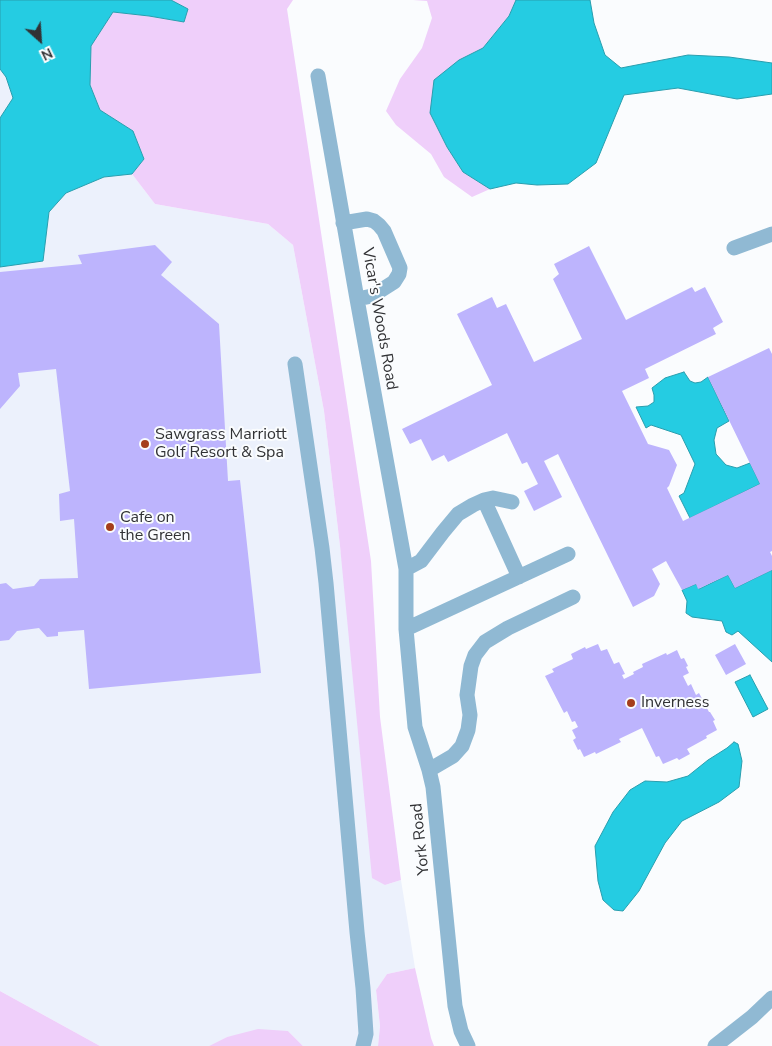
<!DOCTYPE html>
<style>
body{margin:0}
#map{position:relative;width:772px;height:1046px;overflow:hidden;background:#fafcfe;font-family:"Nunito Sans",sans-serif}
canvas{display:block}
.north{position:absolute;left:15px;top:15px;width:50px;height:50px;-webkit-text-stroke:4px #fafcfe;paint-order:stroke;rotate:154deg;font-size:14px;font-weight:700;line-height:20px;text-align:center;color:#313235}
.north::after{content:'';display:block;margin:auto;width:18px;height:22px;background:#313235;clip-path:polygon(50% 0,100% 100%,50% 72%,0 100%)}
</style>
<div id="map">
<canvas width="772" height="1046"></canvas>
<div class="north">N</div>
</div>
<script>
const c = document.querySelector('canvas').getContext('2d');
c.lineJoin = 'round';
function fill(path, color) { c.fillStyle = color; c.fill(path, 'evenodd'); }
const shape = rows => new Path2D(rows.map(r => 'M' + r).join(''));
function trace(path, color, width, dash) { c.strokeStyle = color; c.lineWidth = width; c.lineCap = dash ? 'butt' : 'round'; c.setLineDash(dash || []); c.stroke(path); }
function drawText(font, color, halo, rows, align = 'center') {
  c.font = font + ' "Nunito Sans",sans-serif'; c.lineWidth = 4; c.setLineDash([]); c.textBaseline = 'middle'; c.strokeStyle = halo; c.fillStyle = color; for (const [text, x, y, turn = 0] of rows) {
    c.save(); c.translate(x, y); c.rotate((+turn || 0) * Math.PI / 180); c.textAlign = isNaN(turn) ? turn : align; if (halo) c.strokeText(text, 0, 0); c.fillText(text, 0, 0); c.restore();
  }
}
const built = shape([
 [0,69,6,77,13,98,0,118],
 [132,174,155,204,268,224,293,245,324,411,340,546,385,885,401,880,415,968,387,974,376,990,380,1026,378,1046,303,1046,288,1031,227,1037,209,1046,100,1046,0,991,0,267,43,261,49,212,66,193,104,177]
]);
const green = shape([
 [171,0,293,0,287,9,371,561,380,717,401,880,385,885,372,878,340,546,324,411,293,245,268,224,155,204,132,174,144,159,133,131,100,110,90,85,91,46,113,12,149,16,184,22,188,9],
 [413,0,516,0,509,16,483,48,459,60,430,113,447,147,463,172,490,189,472,197,444,177,431,154,396,125,386,111,400,79,422,48,432,18,427,1],
 [415,968,431,1038,434,1046,378,1046,380,1026,376,990,387,974],
 [0,991,100,1046,0,1046],
 [258,1029,288,1031,303,1046,209,1046,227,1037]
]);
const water = shape([
 [0,0,171,0,188,9,184,22,149,16,113,12,91,46,90,85,100,110,133,131,144,159,132,174,104,177,66,193,49,212,43,261,0,267,0,118,13,98,6,77,0,69,0,0],
 [516,0,590,0,594,23,605,55,621,68,688,55,729,57,772,63,772,94,737,99,678,88,624,95,596,163,568,184,537,185,516,183,490,189,463,172,447,147,430,113,434,80,459,60,483,48,509,16,516,0],
 [684,372,690,381,695,383,701,382,708,377,729,421,717,428,714,440,716,454,726,465,737,468,750,463,760,484,690,518,679,496,684,493,695,464,681,435,651,425,646,428,636,407,648,406,654,402,654,395,652,388,665,378,684,372],
 [772,570,772,662,738,631,732,635,726,632,722,621,692,617,686,613,687,601,682,590,696,584,699,589,728,575,735,588,772,570],
 [750,675,768,709,753,717,735,682,750,675],
 [734,742,738,744,742,761,739,787,719,802,682,821,665,843,639,891,623,911,614,910,603,900,598,881,595,846,613,812,630,790,645,781,667,782,688,776,708,760,727,748,734,742]
]);
const building = shape([
 [155,245,172,262,161,275,219,324,228,481,240,480,261,673,89,689,84,630,58,632,58,636,47,637,39,628,17,631,9,640,0,641,0,584,6,583,13,589,34,586,40,579,78,578,74,519,60,521,59,494,70,491,56,369,18,373,20,386,0,409,0,272,82,264,78,255],
 [589,246,626,320,692,287,695,292,705,287,723,322,713,328,716,334,645,369,649,378,622,391,648,444,669,450,677,465,669,486,667,488,683,521,760,484,708,377,769,348,772,354,772,551,770,552,772,556,772,570,735,588,728,575,698,589,696,584,682,590,666,561,652,569,660,584,654,596,633,607,558,454,544,461,562,497,534,511,524,491,538,484,527,462,522,464,507,433,448,462,444,455,432,461,421,439,410,444,402,429,492,385,457,314,492,297,497,308,506,304,534,362,582,339,553,279,559,274,554,264],
 [598,644,601,651,607,649,614,664,619,662,625,674,622,675,624,679,634,674,633,672,643,667,642,664,666,653,667,655,677,650,681,659,684,658,688,666,686,667,689,673,683,676,688,686,691,684,696,695,699,693,709,712,710,712,715,720,713,721,717,730,706,736,707,738,687,749,690,754,679,760,677,758,663,764,659,756,656,757,642,728,619,739,621,742,596,754,595,752,584,757,580,749,578,750,573,740,576,738,572,730,578,727,575,721,572,722,567,711,564,713,545,676,554,672,552,669,573,659,571,654,585,647,586,649],
 [735,644,746,664,726,675,715,655]
]);
const minor = shape([
 [318,76,357,299,406,569],
 [343,223,367,219,374,221,379,225,384,231,400,268,399,274,394,282,372,296,357,299],
 [734,248,772,234],
 [295,364,322,548,326,583,357,932,363,988,366,1034,363,1046],
 [484,500,519,577],
 [406,629,568,554],
 [429,770,453,756,462,746,468,730,470,715,467,695,471,666,475,655,485,642,508,628,573,597],
 [468,1046,461,1031,455,1006,433,787,429,770,415,727,406,629,406,569,421,561,443,532,458,514,473,505,484,500,493,498,512,502],
 [715,1046,752,1017,772,998]
]);
const markers = [
 [145,444,5,"#a53e1c"],
 [110,527,5,"#a53e1c"],
 [631,703,5,"#a53e1c"]
];
const streetNames = [
 ["Vicar's Woods Road",379,319,80],
 ["York Road",421,839,-96]
];
const poiNames = [
 ["Sawgrass Marriott",155,435],
 ["Golf Resort & Spa",155,453],
 ["Cafe on",120,518],
 ["the Green",120,536],
 ["Inverness",641,703]
];
fill(built, '#ecf1fc');
fill(green, '#efcffa');
fill(water, '#25cce2');
trace(water, '#299eae', 1);
fill(building, '#bdb4fd');
trace(minor, '#90b9d3', 15);
for (const [x, y, r, color] of markers) { const dot = new Path2D(); dot.arc(x, y, r, 0, 2 * Math.PI); c.fillStyle = color; c.fill(dot); trace(dot, '#fafcfe', 2); }
drawText('16px', '#313235', '#fafcfe', streetNames);
drawText('16px', '#313235', '#fafcfe', poiNames, 'left');
</script>
